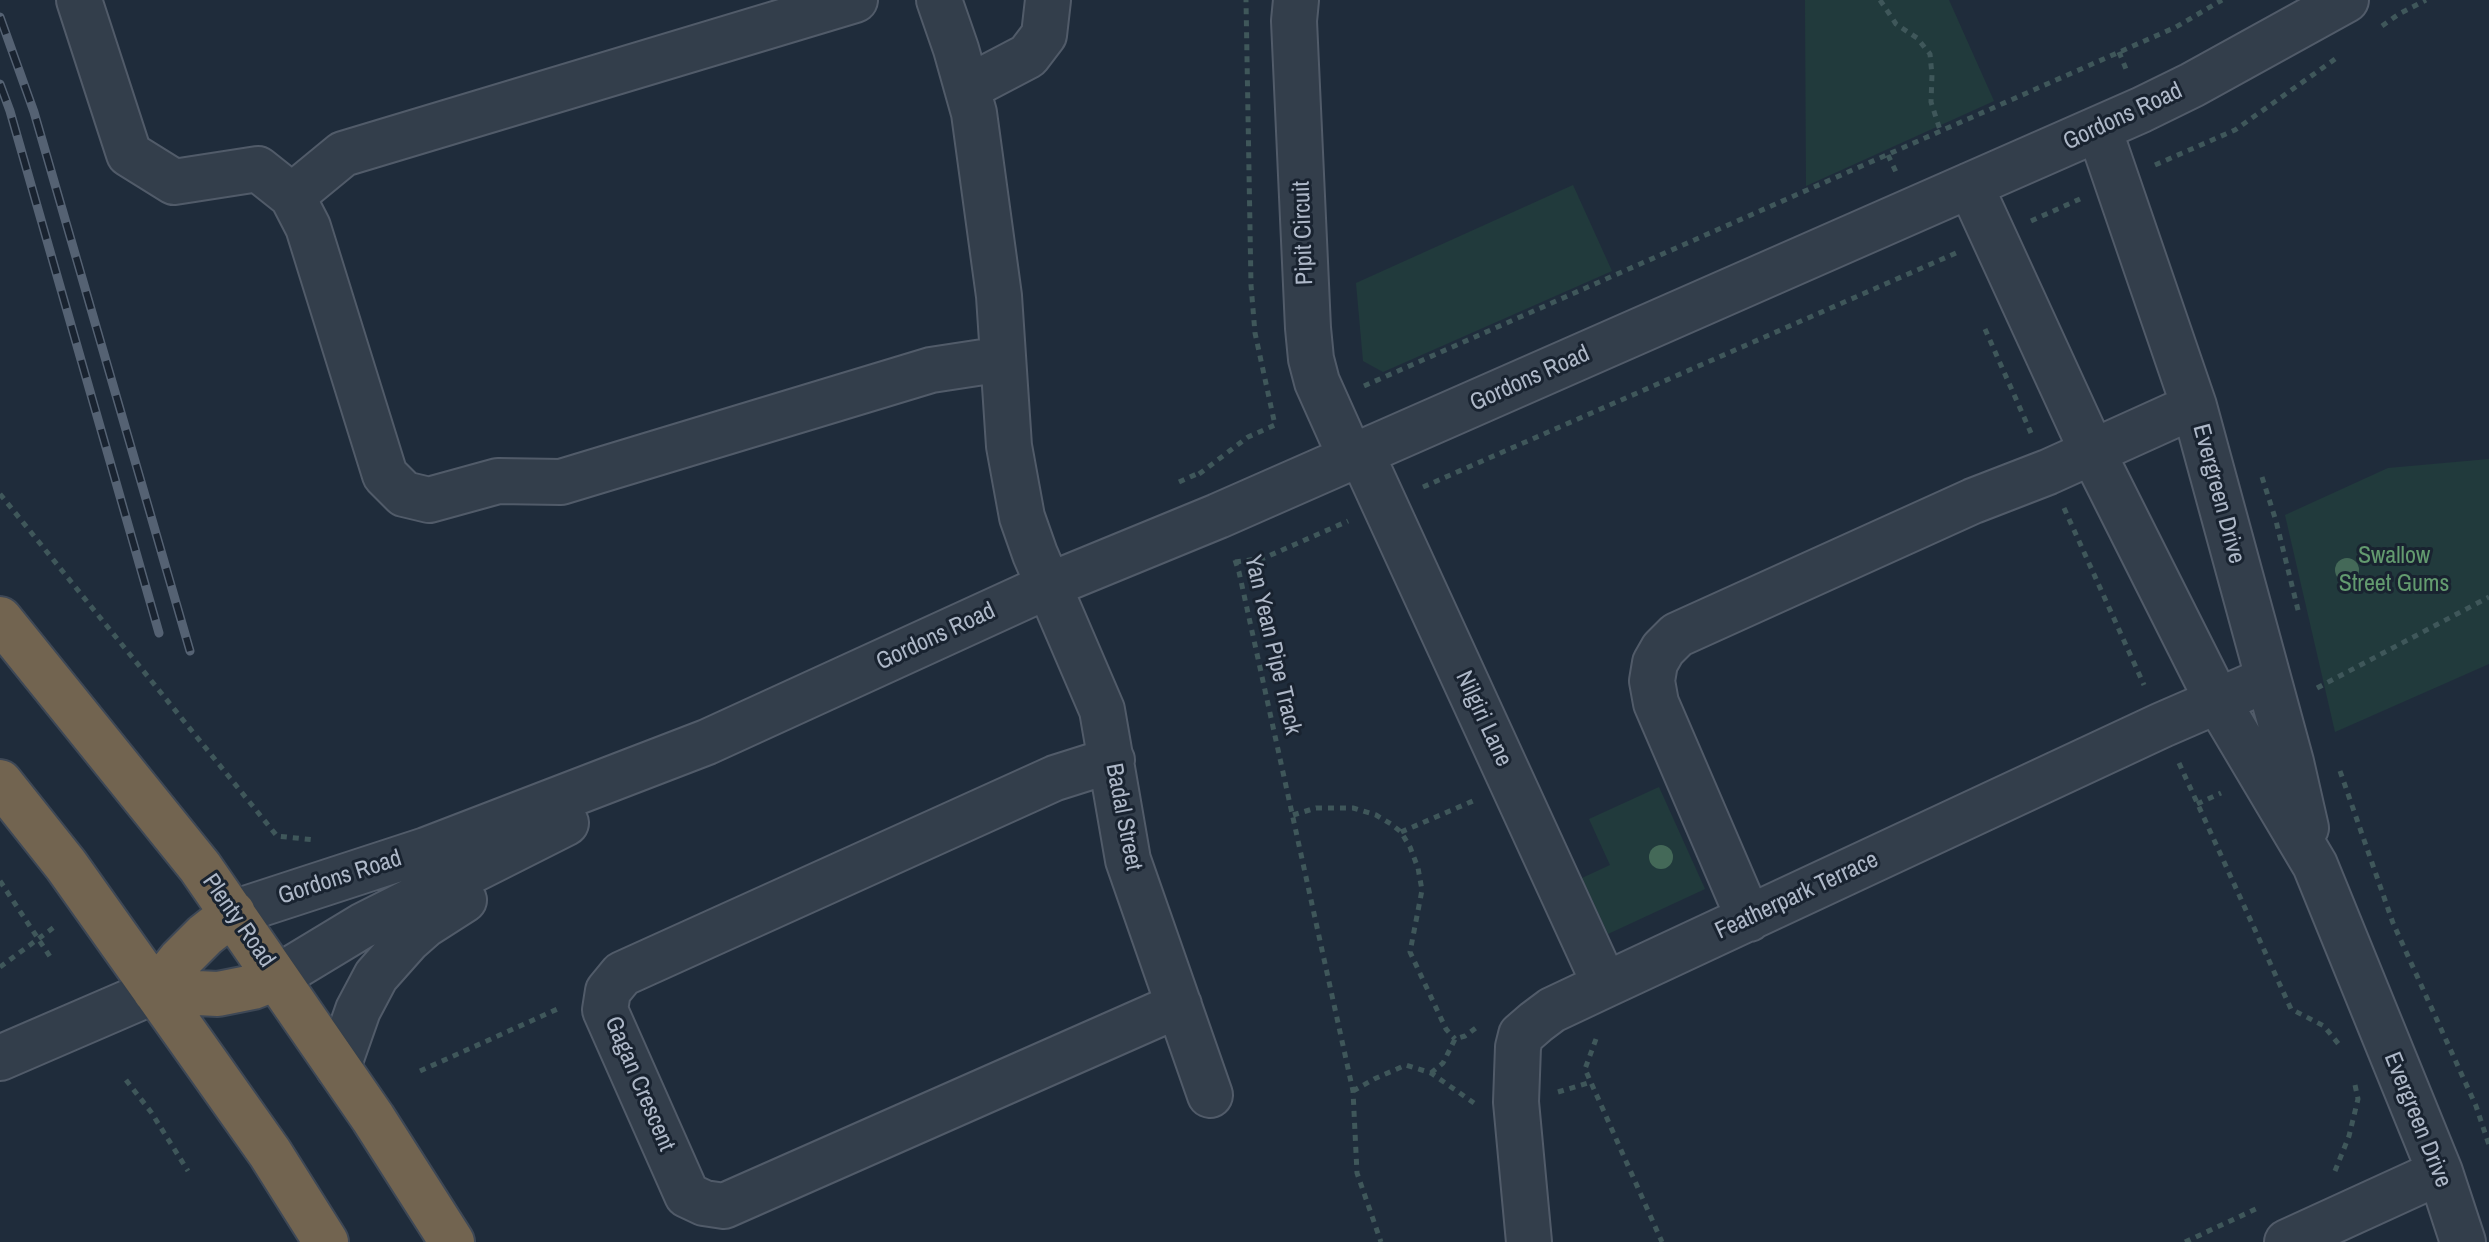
<!DOCTYPE html>
<style>
body{margin:0}
canvas{display:block;background:#1f2c3b}
</style>
<canvas width="2489" height="1242"></canvas>
<script>
const c = document.querySelector('canvas').getContext('2d');
c.lineJoin = 'round';
function fill(path, color) { c.fillStyle = color; c.fill(path, 'evenodd'); }
const shape = rows => new Path2D(rows.map(r => 'M' + r).join(''));
function trace(path, color, width, dash) { c.strokeStyle = color; c.lineWidth = width; c.lineCap = dash ? 'butt' : 'round'; c.setLineDash(dash || []); c.stroke(path); }
function drawText(font, color, halo, rows, align = 'center') {
  c.font = font + ' "Archivo Narrow",sans-serif'; c.lineWidth = 6; c.setLineDash([]); c.textBaseline = 'middle'; c.strokeStyle = halo; c.fillStyle = color; for (const [text, x, y, turn = 0] of rows) {
    c.save(); c.translate(x, y); c.rotate((+turn || 0) * Math.PI / 180); c.textAlign = isNaN(turn) ? turn : align; if (halo) c.strokeText(text, 0, 0); c.fillText(text, 0, 0); c.restore();
  }
}
const green = shape([
 [1805,0,1949,0,1994,101,1806,186],
 [1573,185,1612,271,1383,372,1363,361,1356,283],
 [2489,459,2489,664,2335,732,2285,515,2388,468],
 [1659,787,1705,889,1608,934,1582,878,1610,865,1589,819]
]);
const path = shape([
 [1880,0,1896,24,1917,38,1930,54,1932,75,1931,102,1940,130],
 [2382,26,2399,14,2426,0],
 [2119,52,2126,69],
 [1888,155,1896,172],
 [2155,165,2235,130,2338,57],
 [2031,221,2080,199],
 [1985,329,2031,433],
 [1364,386,2176,27,2222,0],
 [1199,474,1248,437,1275,425,1255,333,1251,285,1246,0],
 [2262,477,2276,521,2299,614],
 [1179,482,1199,473],
 [1423,487,1956,253],
 [0,494,277,836,315,840],
 [2064,508,2144,685],
 [1235,560,1239,572,1353,1091,1357,1173,1381,1242],
 [1235,562,1264,558,1348,521],
 [2317,688,2489,597],
 [2179,763,2291,1009,2324,1026,2341,1047],
 [2340,771,2393,923,2476,1106,2489,1145],
 [2197,804,2221,793],
 [1293,815,1316,808,1353,808,1376,815,1391,824,1401,832,1410,847,1418,868,1422,890,1410,952,1446,1029,1455,1039],
 [1401,832,1473,801],
 [0,881,51,958],
 [0,967,57,925],
 [1596,1039,1585,1069,1662,1242],
 [420,1071,562,1007],
 [1431,1073,1443,1063,1455,1039,1465,1036,1477,1027],
 [126,1080,151,1112,188,1171],
 [1353,1091,1374,1079,1406,1065,1431,1073,1474,1103],
 [1558,1092,1591,1082],
 [2335,1171,2349,1136,2358,1099,2355,1085],
 [2185,1242,2258,1208]
]);
const minor = shape([
 [79,0,129,154,174,182,258,169,292,196,308,227,385,475,404,494,429,500,498,481,561,482,931,370,1003,359],
 [939,0,956,49,974,113,999,296,1009,446,1022,517,1035,554,1102,710,1128,860,1210,1095],
 [1296,0,1294,21,1308,328,1311,359,1317,382,1351,458],
 [967,88,1028,56,1044,35,1048,0],
 [2099,129,2194,406,2291,762,2306,828],
 [1970,185,2092,451,2217,700,2315,865,2440,1172,2463,1242],
 [292,196,343,154,855,0],
 [1361,453,1605,985],
 [1112,760,1055,778,622,974,608,991,605,1010,687,1195,704,1203,724,1206,1179,1005],
 [233,913,426,850,707,742,1050,585,1218,516,2141,110,2192,85,2346,0],
 [1749,919,1656,703,1652,681,1655,663,1663,649,1677,635,1973,501,2048,472,2194,406],
 [276,978,362,926,566,823],
 [0,1058,155,991],
 [338,1067,358,1010,376,976,408,940,425,925,464,900],
 [1529,1242,1516,1102,1518,1047,1521,1035,1536,1022,1552,1010,1605,985,2162,725,2268,679],
 [2287,1242,2440,1172]
]);
const highway = shape([
 [0,619,200,867,373,1118,452,1242],
 [0,782,66,865,210,1068,270,1153,326,1242],
 [155,991,218,994,253,987,276,978],
 [155,991,180,960,205,935,233,913]
]);
const rail = shape([
 [0,17,34,112,190,651],
 [0,84,10,111,159,633]
]);
const trees = [
 [2347,570],
 [1661,857]
];
const streetNames = [
 ["Gordons Road",2123,117,-25],
 ["Pipit Circuit",1304,233,-92],
 ["Gordons Road",1530,379,-24],
 ["Evergreen Drive",2218,494,75],
 ["Gordons Road",936,637,-25],
 ["Yan Yean Pipe Track",1272,645,77],
 ["Nilgiri Lane",1483,719,65],
 ["Badal Street",1123,817,79],
 ["Gordons Road",340,878,-18],
 ["Featherpark Terrace",1797,896,-25],
 ["Plenty Road",238,921,55],
 ["Gagan Crescent",639,1084,67],
 ["Evergreen Drive",2417,1120,68]
];
const parkNames = [
 ["Swallow",2394,557],
 ["Street Gums",2394,585]
];
fill(green, '#213a3c');
trace(minor, '#515b69', 48);
trace(highway, '#3e4856', 48);
trace(path, '#3f575a', 5, [6, 6]);
trace(minor, '#333e4b', 44);
trace(highway, '#726450', 44);
trace(rail, '#556273', 9);
trace(rail, '#192330', 6, [18]);
c.fillStyle = '#446958';
for (const [x, y] of trees) { c.beginPath(); c.arc(x, y, 12, 0, 2 * Math.PI); c.fill(); }
drawText('24px', '#aeb8c8', '#192330', streetNames);
drawText('24px', '#639b6f', '#192330', parkNames);
</script>
